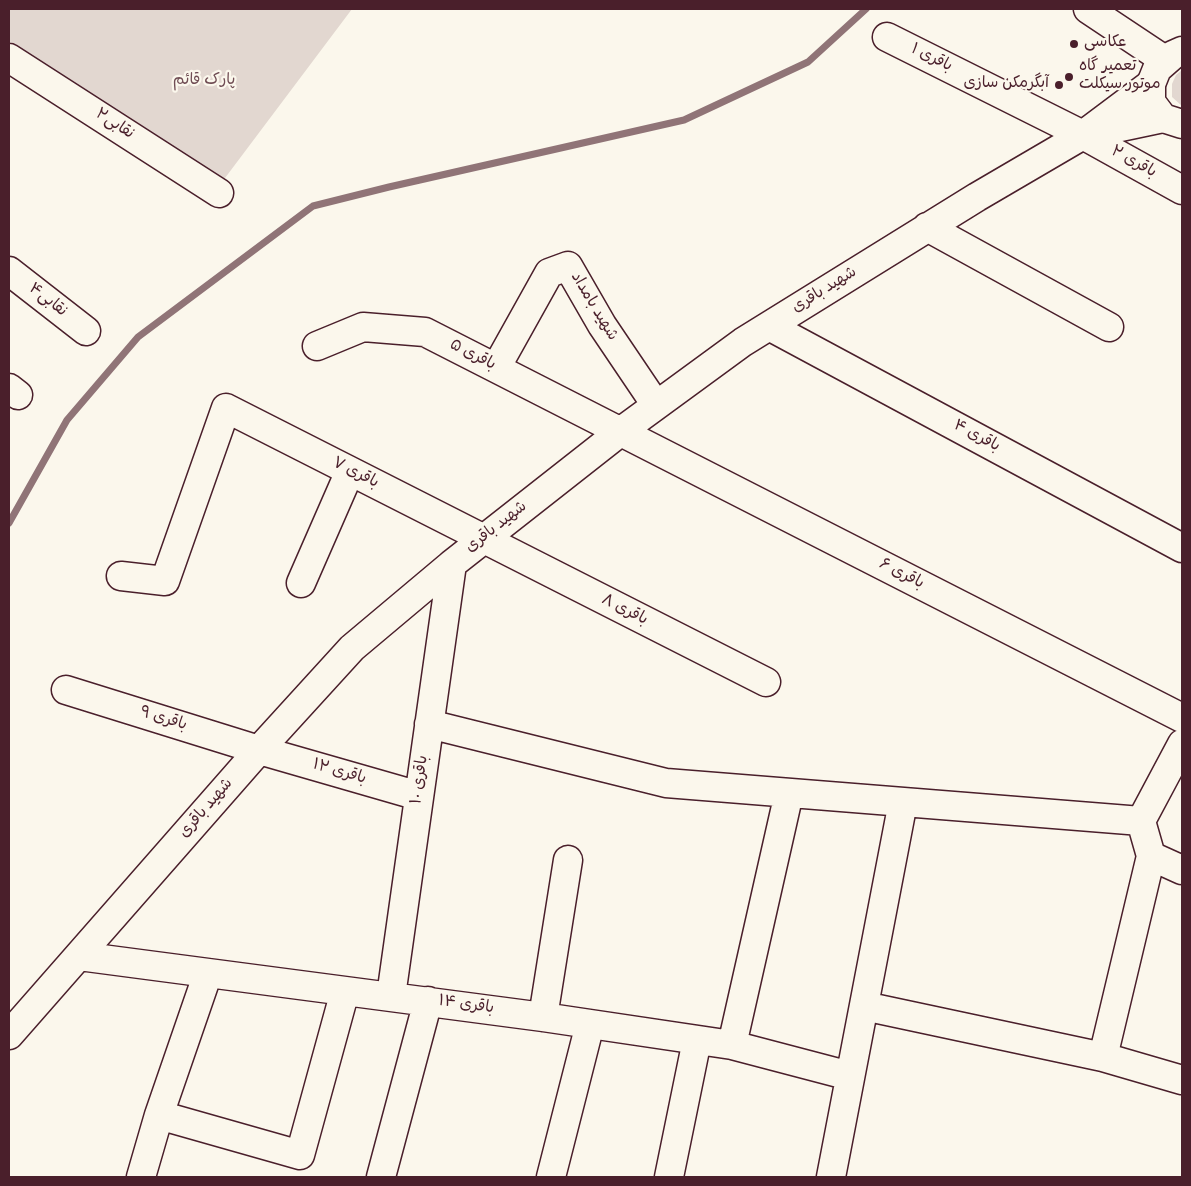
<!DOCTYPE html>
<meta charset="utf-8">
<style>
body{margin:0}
#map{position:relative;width:1191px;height:1186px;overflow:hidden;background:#fbf7ec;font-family:"Gochi Hand",sans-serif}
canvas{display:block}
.frame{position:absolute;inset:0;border:10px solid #4a1f2b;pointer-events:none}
</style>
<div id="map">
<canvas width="1191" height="1186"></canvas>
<div class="frame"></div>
</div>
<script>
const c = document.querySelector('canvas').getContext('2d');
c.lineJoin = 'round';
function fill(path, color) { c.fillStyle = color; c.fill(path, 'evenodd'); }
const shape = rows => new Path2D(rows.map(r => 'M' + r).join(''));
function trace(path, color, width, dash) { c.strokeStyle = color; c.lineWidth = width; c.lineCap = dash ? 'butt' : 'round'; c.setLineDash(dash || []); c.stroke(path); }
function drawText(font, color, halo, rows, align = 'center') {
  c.font = font + ' "Gochi Hand","Playpen Sans Arabic",sans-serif'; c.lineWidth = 4.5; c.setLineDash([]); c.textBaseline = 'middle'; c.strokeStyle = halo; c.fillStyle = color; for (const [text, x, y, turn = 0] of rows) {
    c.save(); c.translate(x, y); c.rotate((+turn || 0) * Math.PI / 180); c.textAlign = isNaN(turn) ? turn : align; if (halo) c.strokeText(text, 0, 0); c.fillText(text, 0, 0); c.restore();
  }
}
const green = shape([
 [9,9,352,9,222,182,9,41],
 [1182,70,1182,106,1172,97,1172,84,1176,75]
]);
const stream = shape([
 [9,523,67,420,138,337,313,206,389,187,684,120,808,62,866,9]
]);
const minor = shape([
 [887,37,1083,135,1182,190],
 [9,58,219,193],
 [1092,133,1163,118],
 [927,227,1109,327],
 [9,271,86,331],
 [769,326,1182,548],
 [317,346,363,327,425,332,1182,718],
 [496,368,549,273,568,266,602,325,656,405],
 [9,388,18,395],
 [121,576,165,581,226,408,766,682],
 [301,583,350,471],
 [66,690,259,750,419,796],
 [429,724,666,783,1141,821],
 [1182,744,1141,821,1151,856,1182,870],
 [79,956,543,1017,732,1045,850,1076],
 [391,996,452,564],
 [864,1006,1103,1057,1182,1080],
 [543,1017,568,860],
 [9,1035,259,750,352,648,452,564,620,432,743,342,977,197,1083,135,1151,84],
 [732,1045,789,793],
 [1103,1057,1151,856],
 [159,1115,300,1155,345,991],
 [141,1177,159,1115,208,973],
 [381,1177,428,1001],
 [551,1177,590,1024],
 [669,1177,697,1040],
 [831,1177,903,802]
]);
const major = shape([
 [1088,9,1166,61],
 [1182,51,1173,55,1157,69,1151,84,1151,102,1163,118,1182,124]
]);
const markers = [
 [1074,44,5,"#4a1f2b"],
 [1069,77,5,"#4a1f2b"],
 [1059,85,5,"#4a1f2b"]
];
const poiNames = [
 ["عکاسی",1084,44],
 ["تعمیر گاه",1079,68],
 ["موتور سیکلت",1079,86],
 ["آبگرمکن سازی",1049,85,"right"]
];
const streetNames = [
 ["باقری ۱",931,59,26],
 ["نقابی۲",114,125,33],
 ["باقری ۲",1133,163,29],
 ["شهید باقری",825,291,-32],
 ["نقابی۴",47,301,38],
 ["شهید بامداد",593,307,59],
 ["باقری ۵",472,356,27],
 ["باقری ۴",976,437,28],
 ["باقری ۷",355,474,27],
 ["شهید باقری",497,528,-38],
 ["باقری ۶",901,575,27],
 ["باقری ۸",624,611,27],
 ["باقری ۹",163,720,17],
 ["باقری ۱۲",339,773,16],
 ["باقری ۱۰",421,780,-82],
 ["شهید باقری",207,809,-49],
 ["باقری ۱۴",466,1006,8]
];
const parkNames = [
 ["پارک قائم",204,82]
];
fill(green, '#e2d7d0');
trace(stream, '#907477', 7);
trace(minor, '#4a1f2b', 31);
trace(major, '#4a1f2b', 31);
trace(minor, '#fbf7ec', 28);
trace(major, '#fbf7ec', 28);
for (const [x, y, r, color] of markers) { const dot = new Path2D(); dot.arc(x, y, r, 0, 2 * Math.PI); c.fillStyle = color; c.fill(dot); trace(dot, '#fbf7ec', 2); }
drawText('16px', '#4a1f2b', '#fbf7ec', poiNames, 'left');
drawText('16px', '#4a1f2b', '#fbf7ec', streetNames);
drawText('16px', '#704d54', '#fbf7ec', parkNames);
</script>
